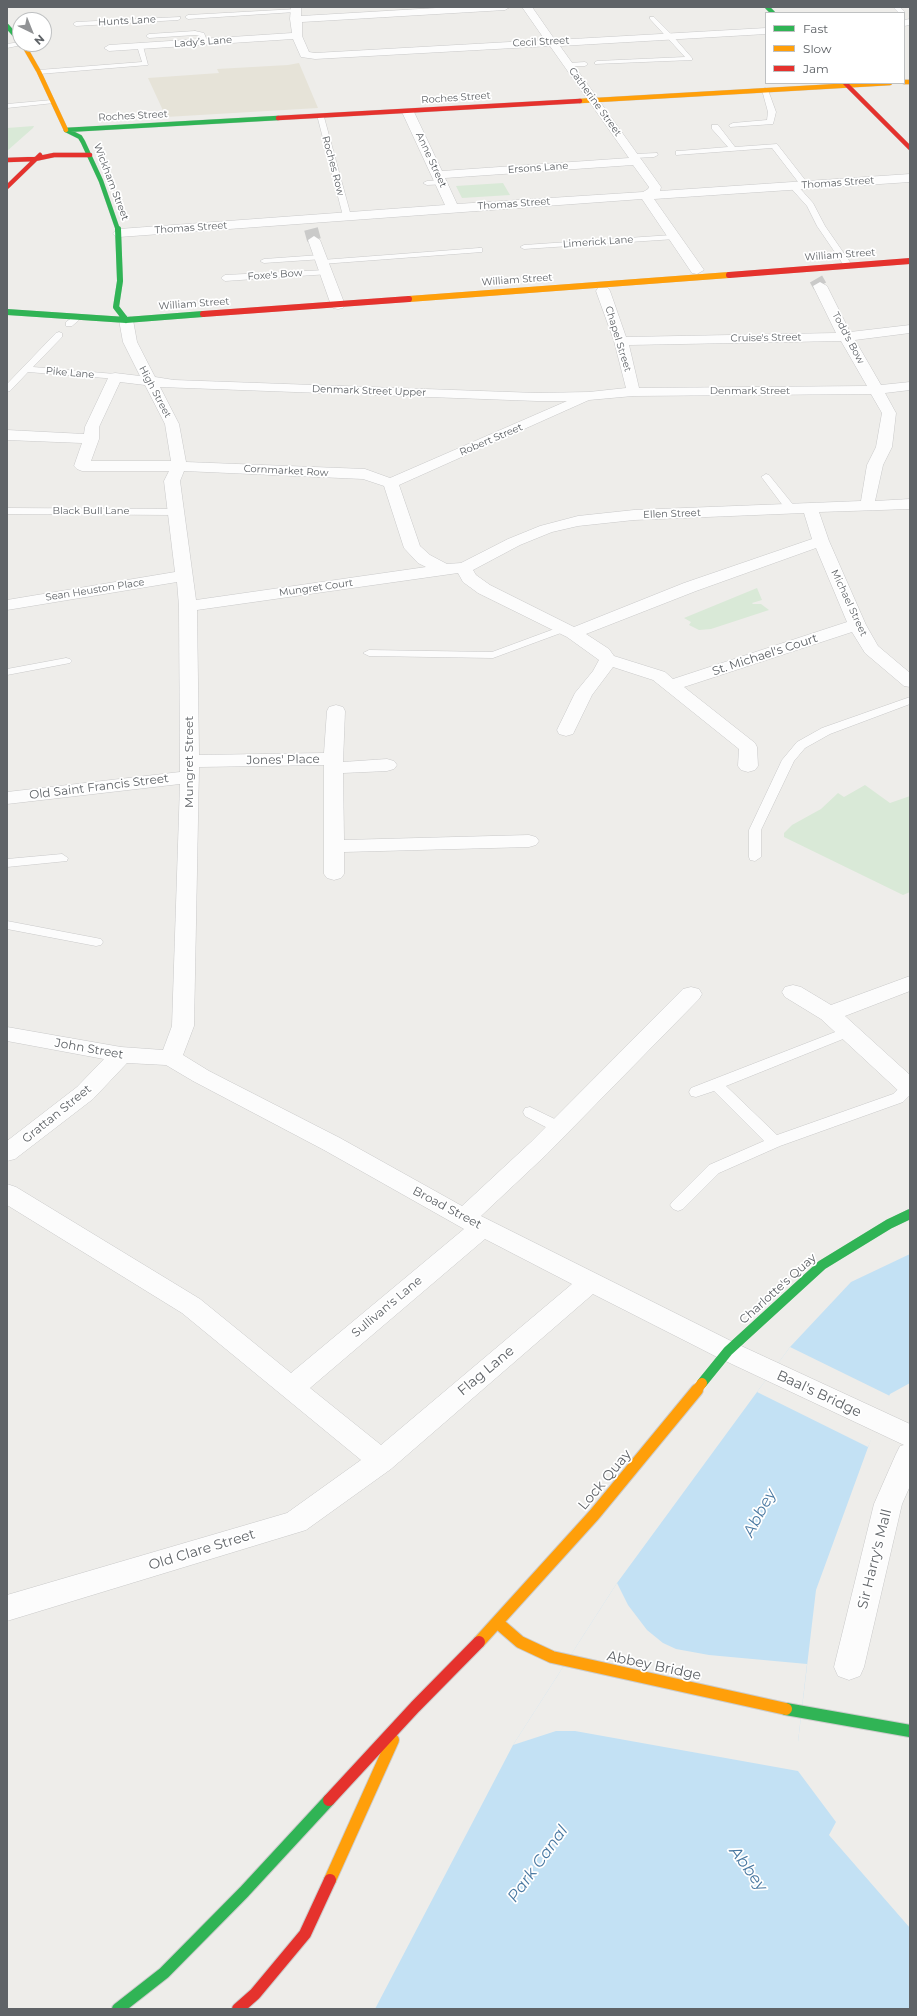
<!DOCTYPE html>
<meta charset="utf-8">
<style>
body{margin:0}
#map{position:relative;width:917px;height:2016px;overflow:hidden;background:#eeedea;font-family:Montserrat,sans-serif}
canvas{display:block}
.frame{position:absolute;inset:0;border:8px solid #5f6367;pointer-events:none}
.legend{position:absolute;left:765px;top:12px;width:140px;height:72px;box-sizing:border-box;background:#fff;border:1px solid #bfc1c2;margin:0;padding:5px 7px;list-style:none;font-size:12px;color:#5f6367}
.legend li{display:flex;align-items:center;gap:8px;height:20px}
.legend b{width:20px;border:1px solid #bfc1c2}
.north{position:absolute;left:12px;top:12px;width:40px;height:40px;box-sizing:border-box;background:#fff;border:1px solid #bfc1c2;border-radius:50%;rotate:137deg;font-size:11px;font-weight:700;line-height:16px;text-align:center;color:#5f6367}
.north::after{content:'';display:block;margin:auto;width:14px;height:18px;background:#919395;clip-path:polygon(50% 0,100% 100%,50% 72%,0 100%)}
</style>
<div id="map">
<canvas width="917" height="2016"></canvas>
<div class="frame"></div>
<ul class="legend">
<li><b style="height:5px;background:#30b455"></b>Fast</li>
<li><b style="height:5px;background:#ff9f0a"></b>Slow</li>
<li><b style="height:5px;background:#e5322d"></b>Jam</li>
</ul>
<div class="north">N</div>
</div>
<script>
const c = document.querySelector('canvas').getContext('2d');
c.lineJoin = 'round';
function fill(path, color) { c.fillStyle = color; c.fill(path, 'evenodd'); }
const shape = rows => new Path2D(rows.map(r => 'M' + r).join(''));
function trace(path, color, width, dash) { c.strokeStyle = color; c.lineWidth = width; c.lineCap = dash ? 'butt' : 'round'; c.setLineDash(dash || []); c.stroke(path); }
function drawText(font, color, halo, rows, align = 'center') {
  c.font = font + ' Montserrat,sans-serif'; c.lineWidth = 3.5; c.setLineDash([]); c.textBaseline = 'middle'; c.strokeStyle = halo; c.fillStyle = color; for (const [text, x, y, turn = 0] of rows) {
    c.save(); c.translate(x, y); c.rotate((+turn || 0) * Math.PI / 180); c.textAlign = isNaN(turn) ? turn : align; if (halo) c.strokeText(text, 0, 0); c.fillText(text, 0, 0); c.restore();
  }
}
const commercial = shape([
 [299,63,318,108,166,117,148,78,219,73,217,69,288,65]
]);
const green = shape([
 [34,126,33,128,7,151,7,128],
 [503,183,510,195,462,198,456,186],
 [757,588,762,600,752,603,753,604,761,604,769,610,711,629,699,630,689,625,691,622,684,618],
 [865,785,890,803,910,796,910,892,903,895,784,837,784,833,792,825,821,809,838,793,844,797]
]);
const water = shape([
 [910,1254,910,1383,890,1394,878,1420,816,1590,798,1742,798,1771,836,1822,829,1835,910,1928,910,2009,375,2009,513,1745,617,1583,790,1347,851,1282]
]);
const pier = shape([
 [790,1347,890,1396,868,1447,757,1392],
 [617,1583,628,1605,647,1630,663,1643,676,1649,709,1655,807,1664,798,1742,798,1771,575,1731,556,1731,513,1745]
]);
const streetTunnel = shape([
 [311,229,314,240],
 [816,279,820,286]
]);
const lane = shape([
 [893,7,900,7,905,12,899,13,893,7],
 [297,9,298,10,295,12,188,19,185,17,188,15,297,9],
 [180,17,180,19,178,20,76,26,73,24,76,22,180,17],
 [650,17,654,17,672,35,692,58,692,60,595,64,595,62,597,61,685,57,650,19,650,17],
 [195,31,204,33,208,43,204,43,200,36,195,35,149,38,146,36,149,34,195,31],
 [20,42,20,44,23,44,22,45,7,48,7,44,20,42],
 [140,44,143,46,148,65,39,74,36,72,39,70,142,62,137,46,140,44],
 [569,63,585,62,588,64,585,66,567,66,567,64,569,63],
 [765,88,768,90,776,112,773,124,730,127,729,125,733,123,767,120,768,112,762,90,765,88],
 [52,100,54,101,54,103,7,108,7,104,52,100],
 [317,115,324,117,351,216,350,218,343,216,317,115],
 [712,125,718,125,735,147,777,144,809,185,802,187,772,148,676,155,676,151,679,151,728,147,712,129,712,125],
 [657,153,658,155,654,157,635,158,631,156,635,154,657,153],
 [443,180,446,180,446,184,427,185,423,183,427,181,443,180],
 [790,184,796,184,813,203,825,226,852,265,851,267,845,267,817,226,807,206,789,186,790,184],
 [672,235,676,237,675,239,524,249,520,247,524,245,672,235],
 [479,248,482,248,482,252,322,264,318,262,322,260,479,248],
 [320,255,324,257,323,259,264,263,260,261,264,259,320,255],
 [326,270,330,272,329,274,225,281,221,278,225,275,326,270],
 [76,315,79,316,79,320,72,326,66,326,66,322,76,315],
 [59,332,62,333,62,337,33,367,115,374,120,377,118,379,28,372,10,391,7,392,7,384,56,333,59,332],
 [766,474,769,475,795,507,796,509,795,511,787,511,763,479,761,477,766,474],
 [7,508,176,509,181,512,176,515,7,514,7,508],
 [565,625,571,628,569,630,493,658,369,656,363,653,369,650,492,652,565,625],
 [66,658,70,659,72,661,70,663,7,675,7,669,66,658],
 [910,697,910,704,830,734,805,748,794,761,761,830,761,857,755,861,750,860,749,857,749,830,782,760,797,742,822,728,910,697],
 [62,854,68,858,67,861,7,867,7,859,62,854],
 [7,921,96,938,101,939,103,942,101,945,96,946,7,929,7,921],
 [848,1027,853,1029,855,1032,853,1035,726,1086,777,1135,893,1094,905,1082,910,1081,910,1095,903,1102,780,1146,719,1173,683,1209,678,1211,673,1209,670,1205,673,1201,709,1165,764,1141,714,1091,696,1097,691,1096,689,1092,691,1088,848,1027],
 [530,1107,565,1124,567,1128,565,1132,560,1133,555,1132,525,1116,523,1112,525,1108,530,1107]
]);
const street = shape([
 [291,7,301,7,301,16,453,7,510,7,505,10,302,22,302,36,309,52,315,53,545,40,522,7,532,7,555,40,766,28,766,34,560,46,661,187,660,191,910,174,910,182,654,199,704,270,697,274,692,273,642,199,119,237,115,236,113,233,119,229,445,205,402,112,408,109,414,112,442,171,629,158,550,46,315,59,301,57,293,39,109,51,104,48,109,45,292,33,290,19,291,7],
 [633,165,649,187,648,189,643,192,457,204,445,178,633,165],
 [910,19,910,25,904,26,904,20,910,19],
 [314,236,320,240,345,305,343,308,338,309,333,308,331,305,308,240,314,236],
 [820,282,827,286,850,332,910,325,910,333,855,340,881,385,910,382,910,390,885,393,896,413,892,447,883,465,875,501,910,499,910,509,819,512,829,541,866,625,878,646,910,673,910,687,904,686,865,653,852,632,684,687,755,743,757,747,758,766,755,770,748,772,741,770,738,766,739,749,653,680,613,667,592,695,573,734,566,736,559,734,557,730,575,693,593,671,599,660,567,637,478,593,463,582,458,573,197,610,199,755,324,753,327,711,329,707,336,705,343,707,345,711,343,762,387,759,394,761,397,765,394,769,387,771,343,773,344,840,529,835,536,837,539,841,536,845,529,847,344,852,344,874,341,878,334,880,327,878,324,874,324,765,199,767,194,1026,183,1055,209,1071,340,1138,462,1206,531,1142,683,989,691,987,699,989,702,994,699,999,547,1154,481,1216,737,1344,910,1424,910,1486,902,1504,864,1667,860,1676,849,1680,838,1676,834,1667,874,1504,896,1454,900,1446,904,1445,719,1358,593,1294,391,1469,306,1530,7,1621,7,1595,287,1513,361,1460,182,1313,7,1205,7,1184,16,1187,200,1299,291,1373,464,1229,324,1150,193,1081,166,1065,127,1063,93,1099,15,1159,7,1161,7,1141,77,1087,104,1059,7,1041,7,1027,121,1047,163,1050,172,1026,180,784,7,804,7,792,180,772,179,606,177,582,7,610,7,600,175,572,164,481,169,471,82,471,77,469,74,466,82,443,7,440,7,430,84,434,85,427,110,374,115,373,140,376,123,342,119,320,121,317,126,316,131,317,133,320,137,342,155,377,174,380,537,393,589,392,626,388,614,341,596,291,598,288,608,288,610,291,626,337,836,333,813,286,820,282],
 [841,341,867,386,639,388,629,345,841,341],
 [120,382,145,385,165,424,171,461,91,461,99,439,99,427,120,382],
 [160,387,537,401,567,401,390,478,365,469,186,462,179,424,160,387],
 [871,394,882,413,876,447,867,465,861,501,634,510,578,516,540,526,508,539,461,563,447,564,430,555,420,546,399,485,589,400,633,396,871,394],
 [184,471,363,479,384,486,404,548,418,563,426,567,196,600,180,481,184,471],
 [804,513,812,539,684,583,574,627,490,585,476,575,473,570,520,545,552,532,578,526,634,520,804,513],
 [816,548,847,622,673,679,665,672,614,656,609,649,586,634,696,591,816,548],
 [485,1239,572,1284,381,1445,310,1388,485,1239],
 [910,976,910,991,845,1016,910,1075,910,1096,902,1094,821,1019,785,997,782,992,785,987,793,985,801,987,831,1005,910,976]
]);
const fastFar3 = shape([
 [767,7,773,13],
 [7,26,20,41],
 [66,130,278,118],
 [66,130,80,137,83,142,101,181,118,230]
]);
const fastFar2 = shape([
 [118,229,120,281,116,307,126,320],
 [7,312,126,320,203,314]
]);
const fastFar1 = shape([
 [702,1383,728,1351,822,1265,889,1224,910,1214]
]);
const fast = shape([
 [786,1709,910,1731],
 [118,2009,164,1973,244,1892,329,1800]
]);
const slowFar3 = shape([
 [23,44,39,72,66,130],
 [904,82,910,82],
 [580,101,890,83]
]);
const slowFar2 = shape([
 [409,299,729,275]
]);
const slowFar1 = shape([
 [696,1391,702,1383]
]);
const slow = shape([
 [498,1623,520,1642,552,1657,786,1709],
 [479,1642,594,1515,697,1390],
 [330,1880,393,1740]
]);
const jamFar2 = shape([
 [845,83,910,148],
 [278,118,580,101],
 [7,160,35,159,54,155,90,155],
 [7,187,40,155]
]);
const jamFar1 = shape([
 [729,275,910,261],
 [203,314,409,299]
]);
const jam = shape([
 [329,1800,415,1707,479,1642],
 [238,2009,255,1994,305,1934,330,1880]
]);
const farStreetnames = [
 ["Hunts Lane",127,21,-3],
 ["Lady’s Lane",203,42,-4],
 ["Cecil Street",541,42,-3],
 ["Roches Street",456,98,-4],
 ["Catherine Street",595,102,54],
 ["Roches Street",133,116,-3],
 ["Anne Street",431,160,65],
 ["Roches Row",333,166,75],
 ["Ersons Lane",538,168,-4],
 ["Wickham Street",111,182,69],
 ["Thomas Street",838,183,-4],
 ["Thomas Street",514,204,-4],
 ["Thomas Street",191,228,-4],
 ["Limerick Lane",598,242,-4],
 ["William Street",840,255,-4],
 ["Foxe's Bow",275,275,-4],
 ["William Street",517,280,-4],
 ["William Street",194,304,-4],
 ["Cruise's Street",766,338,-1],
 ["Todd's Bow",848,338,62],
 ["Chapel Street",618,339,73],
 ["Pike Lane",70,373,5],
 ["Denmark Street Upper",369,391,2],
 ["Denmark Street",750,391],
 ["High Street",155,392,62],
 ["Robert Street",491,440,-23],
 ["Cornmarket Row",286,471,3],
 ["Black Bull Lane",91,511],
 ["Ellen Street",672,514,-2],
 ["Mungret Court",316,588,-8],
 ["Sean Heuston Place",95,590,-9],
 ["Michael Street",849,603,65]
];
const streetNames = [
 ["St. Michael's Court",765,655,-18],
 ["Jones' Place",283,760,-1],
 ["Mungret Street",189,762,-90],
 ["Old Saint Francis Street",99,787,-7],
 ["John Street",89,1049,10],
 ["Grattan Street",57,1114,-39],
 ["Broad Street",447,1208,28],
 ["Charlotte's Quay",778,1289,-42],
 ["Sullivan's Lane",387,1307,-40]
];
const nearStreetnames = [
 ["Flag Lane",486,1371,-40],
 ["Baal's Bridge",819,1394,25],
 ["Lock Quay",605,1480,-50],
 ["Old Clare Street",202,1550,-17],
 ["Sir Harry's Mall",875,1559,-76],
 ["Abbey Bridge",654,1666,12]
];
const nearWaternames = [
 ["Abbey",760,1513,-62],
 ["Park Canal",538,1864,-54],
 ["Abbey",748,1869,54]
];
fill(commercial, '#e6e3d8');
fill(green, '#d9e9d7');
fill(water, '#c3e1f4');
fill(pier, '#eeedea');
trace(streetTunnel, '#cacac9', 14, [14, 7]);
trace(lane, '#c9c9c9', 1);
trace(street, '#c9c9c9', 1);
trace(fastFar3, '#cbcbcb', 5);
trace(fastFar2, '#cbcbcb', 6);
trace(fastFar1, '#cbcbcb', 10);
trace(fast, '#cbcbcb', 14);
trace(slowFar3, '#cbcbcb', 5);
trace(slowFar2, '#cbcbcb', 6);
trace(slowFar1, '#cbcbcb', 10);
trace(slow, '#cbcbcb', 14);
trace(jamFar2, '#cbcbcb', 5);
trace(jamFar1, '#cbcbcb', 6);
trace(jam, '#cbcbcb', 14);
fill(lane, '#fcfcfc');
fill(street, '#fcfcfc');
trace(fastFar3, '#30b455', 4.5);
trace(fastFar2, '#30b455', 6);
trace(fastFar1, '#30b455', 10);
trace(fast, '#30b455', 12);
trace(slowFar3, '#ff9f0a', 4.5);
trace(slowFar2, '#ff9f0a', 6);
trace(slowFar1, '#ff9f0a', 10);
trace(slow, '#ff9f0a', 12);
trace(jamFar2, '#e5322d', 4.5);
trace(jamFar1, '#e5322d', 6);
trace(jam, '#e5322d', 12);
drawText('10px', '#5f6367', '#fff', farStreetnames);
drawText('12px', '#5f6367', '#fff', streetNames);
drawText('14px', '#5f6367', '#fff', nearStreetnames);
drawText('italic 16px', '#4978a1', '#fff', nearWaternames);
</script>
